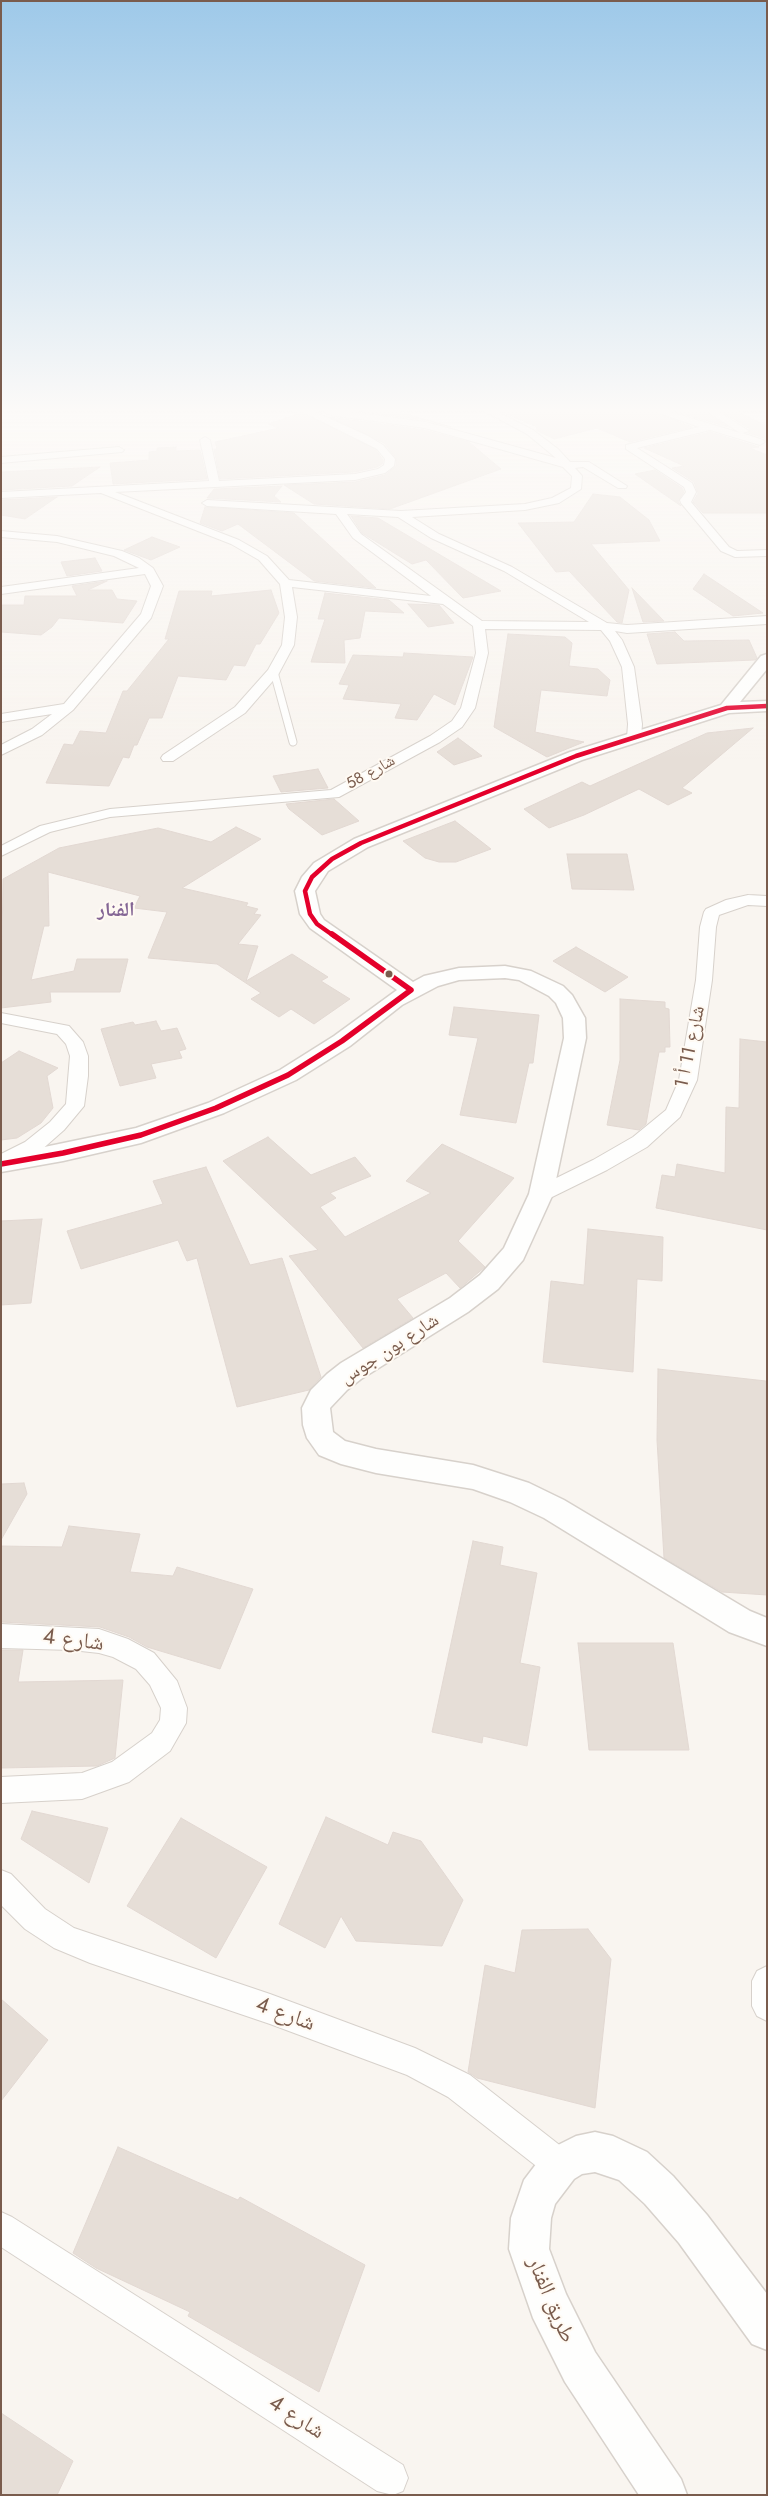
<!DOCTYPE html>
<meta charset="utf-8">
<style>
body{margin:0}
#map{position:relative;width:768px;height:2496px;overflow:hidden;background:#f9f5f0;font-family:Jost,sans-serif}
canvas{display:block}
.frame{position:absolute;inset:0;border:2px solid #7a5c4d;pointer-events:none}
</style>
<div id="map">
<canvas width="768" height="2496"></canvas>
<div class="frame"></div>
</div>
<script>
const c = document.querySelector('canvas').getContext('2d');
c.lineJoin = 'round';
function fill(path, color) { c.fillStyle = color; c.fill(path, 'evenodd'); }
const shape = rows => new Path2D(rows.map(r => 'M' + r).join(''));
function trace(path, color, width, dash) { c.strokeStyle = color; c.lineWidth = width; c.lineCap = dash ? 'butt' : 'round'; c.setLineDash(dash || []); c.stroke(path); }
function drawText(font, color, halo, rows, align = 'center') {
  c.font = font + ' Jost,"Noto Naskh Arabic",sans-serif'; c.lineWidth = 4; c.setLineDash([]); c.textBaseline = 'middle'; c.strokeStyle = halo; c.fillStyle = color; for (const [text, x, y, turn = 0] of rows) {
    c.save(); c.translate(x, y); c.rotate((+turn || 0) * Math.PI / 180); c.textAlign = isNaN(turn) ? turn : align; if (halo) c.strokeText(text, 0, 0); c.fillText(text, 0, 0); c.restore();
  }
}
const building = shape([
 [295,412,301,412,376,450,383,460,382,464,377,467,355,472,220,479,214,449,217,449,215,442,279,428,268,424,295,415,295,412],
 [363,412,399,412,451,427,426,420,363,412],
 [502,412,655,412,692,427,630,442,597,428,554,439,536,430,537,427,502,412],
 [677,412,706,412,728,427,677,412],
 [722,412,738,412,767,426,767,442,764,438,748,433,750,429,722,412],
 [330,417,425,430,469,442,501,469,390,509,314,504,284,485,355,482,385,475,396,466,396,458,384,443,330,417],
 [710,432,759,447,750,448,767,455,767,513,703,513,693,502,698,493,694,482,672,468,684,466,644,448,710,432],
 [176,447,176,451,200,450,207,479,113,484,110,463,149,460,149,452,157,451,157,448,176,447],
 [100,467,72,486,1,490,1,472,100,467],
 [655,470,682,488,684,492,678,501,681,506,635,474,655,470],
 [282,486,274,496,281,502,207,498,214,489,282,486],
 [593,494,620,497,649,520,660,541,591,544,629,590,622,623,617,622,569,571,556,572,518,523,574,522,593,494],
 [57,497,25,519,1,515,1,500,57,497],
 [205,507,294,513,376,588,314,581,238,524,222,531,200,523,205,507],
 [351,516,378,518,501,591,463,598,426,560,412,564,362,533,351,516],
 [152,537,180,547,151,560,124,550,152,537],
 [95,558,102,571,67,576,61,562,95,558],
 [704,574,763,613,733,616,693,589,704,574],
 [107,581,88,590,112,590,117,599,137,601,123,623,59,618,52,627,41,635,1,632,1,605,24,605,25,596,77,596,72,586,107,581],
 [632,588,664,621,643,622,632,588],
 [271,590,279,613,260,644,256,644,245,666,234,665,226,680,178,676,162,718,149,718,137,745,134,745,129,758,123,757,109,786,46,783,64,744,73,745,80,731,106,733,123,691,127,691,169,639,165,639,179,591,212,591,211,596,271,590],
 [325,593,389,600,404,613,365,611,360,638,344,640,345,663,311,662,325,619,318,619,325,593],
 [408,604,439,605,454,623,428,627,408,604],
 [675,632,684,641,749,640,757,658,755,660,657,664,647,634,675,632],
 [508,634,565,637,572,643,569,666,598,669,610,680,607,696,541,690,535,732,584,742,547,757,494,727,508,634],
 [404,653,473,657,455,705,434,694,417,720,395,718,401,704,343,699,349,685,339,684,353,655,403,657,404,653],
 [753,728,682,788,692,793,668,805,639,789,584,815,549,828,524,809,582,782,590,786,707,733,753,728],
 [458,738,482,756,454,765,437,752,458,738],
 [318,769,328,788,281,792,273,776,318,769],
 [334,799,359,821,322,835,289,809,286,804,334,799],
 [455,821,491,849,456,862,439,862,425,858,403,841,455,821],
 [236,827,261,839,182,888,248,903,246,906,258,909,254,914,261,915,238,944,258,946,246,981,292,954,328,977,321,981,350,999,314,1024,291,1009,279,1017,251,999,261,993,217,964,148,958,167,912,134,908,140,896,48,872,49,926,44,926,31,980,74,971,77,959,128,959,120,992,50,992,51,1002,1,1008,3,879,59,848,158,828,211,842,236,827],
 [567,854,627,854,634,890,572,889,567,854],
 [576,947,628,977,605,992,553,961,576,947],
 [620,999,665,1002,665,1008,669,1009,670,1047,665,1047,665,1052,659,1052,646,1124,639,1130,607,1125,620,1060,620,999],
 [454,1007,539,1015,533,1063,529,1063,516,1123,460,1115,478,1038,449,1035,454,1007],
 [156,1021,161,1031,177,1028,186,1049,179,1051,182,1058,151,1064,156,1078,120,1086,101,1029,133,1022,135,1025,156,1021],
 [740,1039,767,1042,767,1230,656,1208,662,1175,675,1177,677,1164,725,1173,726,1107,739,1108,740,1039],
 [19,1051,58,1068,47,1076,53,1108,41,1123,17,1138,1,1140,1,1063,19,1051],
 [268,1137,311,1175,355,1157,371,1176,330,1193,336,1198,320,1207,345,1237,431,1193,406,1181,442,1144,514,1178,458,1241,485,1267,460,1288,446,1273,397,1299,413,1318,363,1348,289,1256,318,1250,223,1161,268,1137],
 [206,1167,250,1265,282,1258,321,1377,309,1390,237,1407,197,1258,187,1261,178,1240,81,1269,67,1231,163,1204,153,1181,206,1167],
 [42,1219,31,1303,1,1305,1,1221,42,1219],
 [588,1229,663,1237,662,1281,637,1279,633,1372,543,1362,551,1281,584,1285,588,1229],
 [658,1369,766,1381,767,1595,722,1592,664,1558,657,1440,658,1369],
 [24,1483,27,1494,1,1540,1,1484,24,1483],
 [69,1526,140,1534,130,1572,173,1576,177,1567,253,1589,220,1669,147,1647,129,1637,100,1627,1,1622,1,1546,62,1547,69,1526],
 [473,1541,503,1547,500,1565,537,1573,520,1663,540,1667,527,1746,483,1736,482,1743,432,1732,473,1541],
 [578,1643,673,1643,689,1750,589,1750,578,1643],
 [1,1650,23,1650,18,1682,123,1680,115,1758,97,1766,1,1768,1,1650],
 [32,1811,108,1828,89,1883,21,1839,32,1811],
 [326,1817,388,1845,393,1832,421,1841,463,1900,442,1946,356,1941,341,1916,325,1948,279,1924,326,1817],
 [181,1818,267,1867,216,1958,127,1906,181,1818],
 [588,1929,611,1959,595,2108,477,2078,468,2072,485,1965,515,1973,522,1930,588,1929],
 [1,1999,48,2040,1,2101,1,1999],
 [118,2147,238,2200,240,2197,365,2265,319,2392,188,2316,190,2312,96,2268,73,2253,118,2147],
 [1,2413,73,2461,57,2495,1,2495,1,2413]
]);
const service = shape([
 [274,672,293,742]
]);
const minor = shape([
 [303,412,315,412,368,436,383,445,395,459,394,466,385,473,355,480,115,492,239,540,267,556,289,580,431,596,353,538,336,514,207,506,202,503,207,500,401,511,525,504,552,498,571,488,572,476,563,467,425,428,330,415,325,412,350,412,426,422,556,458,527,434,486,412,498,412,533,430,558,449,570,462,589,462,627,486,626,488,618,488,583,467,575,468,582,476,581,489,559,503,525,510,412,517,439,534,512,567,607,623,627,625,767,616,767,624,627,633,615,631,622,640,634,667,642,724,641,738,634,742,627,738,628,724,622,667,610,641,601,630,485,629,488,653,485,666,475,708,462,727,440,742,339,797,110,817,50,832,1,856,1,846,40,826,110,809,331,790,430,736,452,721,461,708,476,653,473,626,443,604,292,587,297,617,294,645,278,675,245,713,173,761,163,761,161,758,163,755,235,707,268,670,282,645,285,617,280,584,259,560,231,544,101,493,1,498,1,492,209,481,200,440,205,437,210,440,219,481,355,474,378,469,384,465,385,459,377,449,303,412],
 [347,514,398,517,431,538,504,571,589,622,482,621,361,534,347,514],
 [657,412,671,412,740,433,708,412,719,412,749,431,742,433,763,440,765,442,760,445,710,430,637,448,692,483,696,492,691,502,729,547,737,551,767,550,767,556,735,557,721,551,681,503,680,500,686,492,684,487,626,449,626,445,699,427,657,412],
 [119,447,124,450,122,452,1,463,1,457,119,447],
 [1,531,57,536,122,551,139,558,153,568,163,586,151,618,73,710,42,735,1,755,1,745,32,729,52,714,1,722,1,714,64,704,141,614,151,586,145,574,1,594,1,587,139,568,114,556,57,542,1,537,1,531],
 [748,895,767,896,767,906,748,905,719,915,716,927,712,980,697,1080,680,1117,647,1147,607,1170,548,1199,541,1201,534,1199,531,1194,534,1189,593,1160,633,1137,666,1110,679,1080,696,980,700,927,704,912,706,909,726,900,748,895],
 [1,1013,69,1026,83,1042,88,1056,88,1076,84,1106,64,1130,39,1152,1,1169,1,1154,25,1142,50,1122,66,1104,70,1056,66,1044,57,1034,1,1023,1,1013],
 [1,1624,99,1629,128,1639,154,1653,177,1681,187,1708,186,1723,170,1751,129,1782,82,1799,1,1803,1,1777,82,1773,112,1762,152,1733,160,1720,161,1708,150,1685,136,1669,113,1657,99,1653,72,1650,1,1648,1,1624],
 [1,1870,11,1874,45,1909,74,1928,270,1994,415,2048,470,2075,571,2154,576,2165,571,2176,560,2181,549,2176,448,2097,407,2075,270,2024,90,1963,54,1948,25,1929,1,1905,1,1870],
 [767,1966,767,2021,757,2016,752,2006,752,1981,757,1971,767,1966],
 [1,2212,12,2217,403,2465,408,2478,403,2491,393,2495,377,2491,1,2247,1,2212]
]);
const tertiary = shape([
 [767,654,767,669,740,702,767,701,767,711,729,713,582,760,368,847,328,871,315,891,320,914,324,920,413,982,424,976,459,968,505,966,531,971,563,986,572,995,585,1018,586,1038,553,1194,523,1260,498,1289,468,1312,361,1379,347,1390,330,1408,333,1432,345,1441,376,1449,473,1465,529,1483,564,1500,750,1611,767,1618,767,1646,729,1632,544,1518,510,1502,473,1489,376,1473,341,1464,319,1455,307,1438,303,1425,302,1408,311,1390,327,1374,341,1363,450,1298,480,1275,504,1248,529,1194,564,1038,563,1018,556,1003,549,996,519,980,505,978,459,980,438,986,402,1005,350,1046,296,1080,224,1113,141,1143,63,1161,1,1172,1,1156,136,1128,208,1103,280,1070,334,1036,397,990,310,928,300,914,295,891,302,877,314,863,354,839,570,752,721,705,761,656,767,654],
 [595,2132,613,2136,647,2152,673,2176,707,2215,767,2294,767,2350,752,2344,679,2243,645,2204,619,2180,595,2172,582,2174,574,2179,555,2204,551,2218,549,2249,566,2294,595,2352,681,2479,687,2495,639,2495,565,2382,533,2318,509,2249,511,2218,524,2180,546,2151,576,2136,595,2132]
]);
const bus1Far1 = shape([
 [334,936,317,924,310,914,305,891,312,877,332,859,361,843,576,756,727,708,767,706]
]);
const bus1 = shape([
 [1,1164,63,1153,141,1135,216,1108,288,1075,342,1041,411,990,332,934]
]);
const markers = [
 [389,974,4.5,"#7a5c4d"]
];
const farStreetnames = [
 ["شارع 58",371,773,-29]
];
const streetNames = [
 ["شارع 11 أ 1",691,1047,-78],
 ["شارع بون جوس",390,1350,-33]
];
const farDistrictnames = [
 ["الفنار",116,911]
];
const nearStreetnames = [
 ["شارع 4",73,1641,7],
 ["شارع 4",285,2015,20],
 ["طريق الفنار",550,2300,67],
 ["شارع 4",296,2418,33]
];
fill(building, '#e6ded7');
trace(building, '#e2d8d2', 1);
trace(service, '#d7d1cb', 9);
trace(minor, '#d7d1cb', 2);
trace(tertiary, '#d7d1cb', 3);
trace(service, '#fefefd', 7);
fill(minor, '#fefefd');
fill(tertiary, '#fefefd');
trace(bus1Far1, '#e4002b', 4.5);
trace(bus1, '#e4002b', 5.5);
const sky = c.createLinearGradient(0, 0, 0, 761);
sky.addColorStop(0, '#9ec9e9');
sky.addColorStop(0.54, '#fcfaf8');
sky.addColorStop(1, '#fcfaf800');
c.fillStyle = sky;
c.fillRect(0, 0, 768, 761);
for (const [x, y, r, color] of markers) { const dot = new Path2D(); dot.arc(x, y, r, 0, 2 * Math.PI); c.fillStyle = color; c.fill(dot); trace(dot, '#fffaf3', 2); }
drawText('16px', '#7a5c4d', '#fffaf3', farStreetnames);
drawText('19px', '#7a5c4d', '#fffaf3', streetNames);
drawText('bold 20px', '#846695', '#fffaf3', farDistrictnames);
drawText('22px', '#7a5c4d', '#fffaf3', nearStreetnames);
</script>
